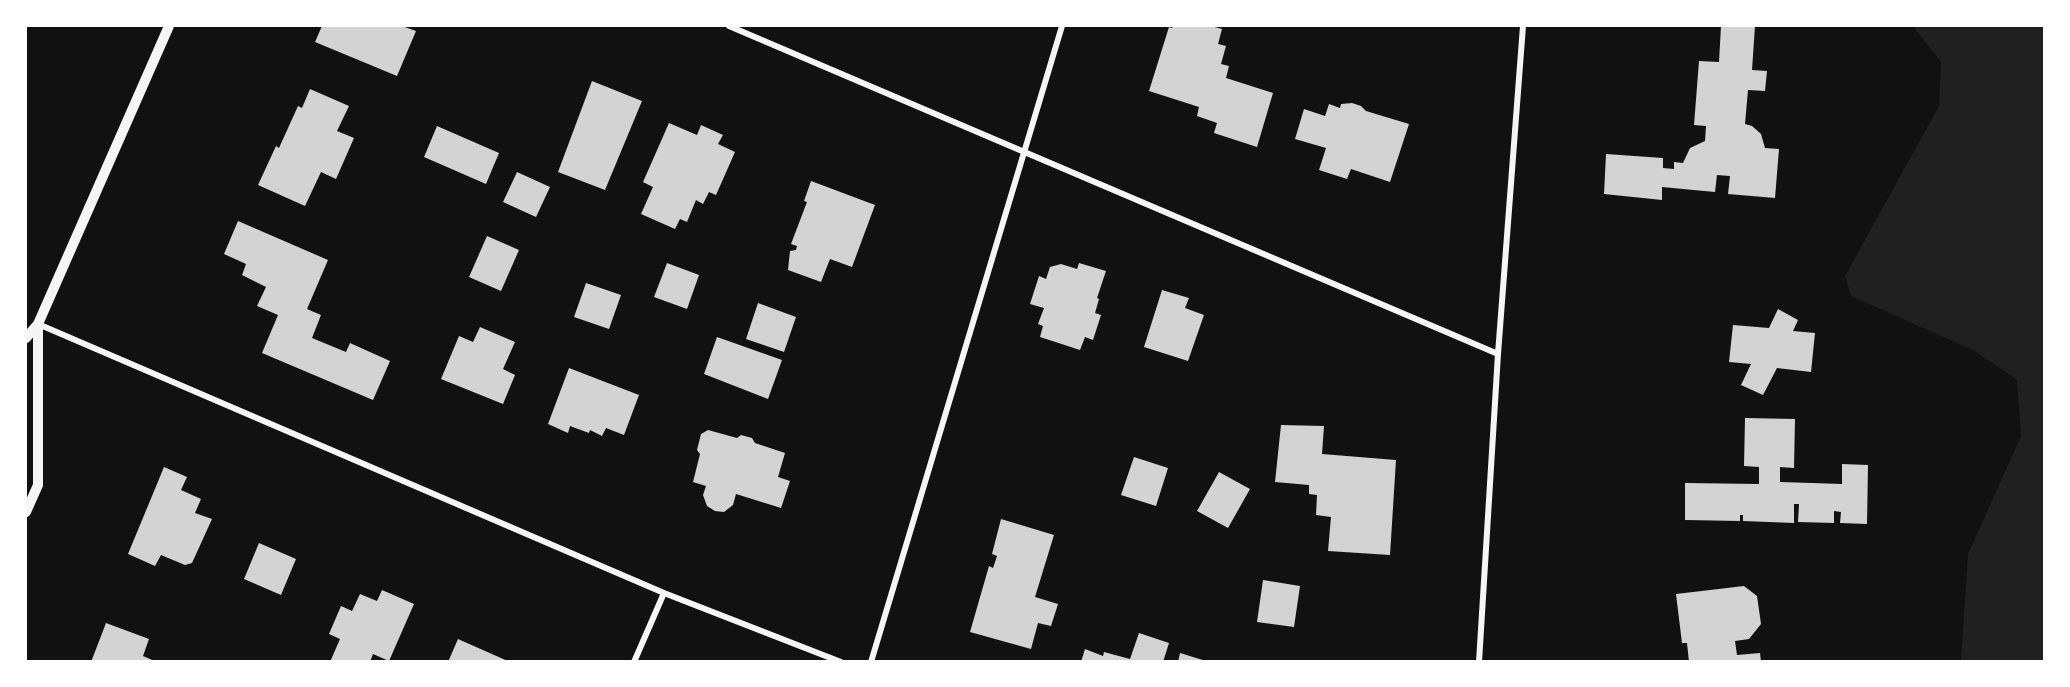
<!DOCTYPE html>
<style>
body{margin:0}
#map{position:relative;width:2070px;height:687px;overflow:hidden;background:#111;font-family:"Noto Sans",sans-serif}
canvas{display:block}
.frame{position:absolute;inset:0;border:27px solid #fff;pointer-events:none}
</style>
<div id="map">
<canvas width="2070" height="687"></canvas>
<div class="frame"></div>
</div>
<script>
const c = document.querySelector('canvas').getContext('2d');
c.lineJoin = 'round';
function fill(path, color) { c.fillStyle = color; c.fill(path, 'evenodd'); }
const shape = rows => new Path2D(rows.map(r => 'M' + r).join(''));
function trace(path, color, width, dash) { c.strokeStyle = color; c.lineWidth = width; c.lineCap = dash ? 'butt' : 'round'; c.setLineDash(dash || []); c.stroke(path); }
const green = shape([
 [1913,26,2044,26,2044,661,1961,661,1968,554,2021,436,2017,380,1973,350,1851,296,1845,276,1939,106,1941,62]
]);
const building = shape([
 [322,26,402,26,416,31,397,76,315,42],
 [1173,26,1211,26,1222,29,1218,44,1226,46,1221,64,1229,66,1226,78,1273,93,1257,147,1214,133,1217,123,1197,116,1199,107,1149,91,1169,27,1172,28],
 [1721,26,1755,26,1752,70,1767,71,1765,91,1748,90,1745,124,1752,126,1761,134,1765,148,1779,149,1775,198,1728,194,1730,176,1717,175,1715,192,1662,187,1662,200,1604,194,1606,154,1663,158,1663,168,1674,169,1674,162,1683,163,1690,148,1705,141,1706,126,1694,125,1699,61,1719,62],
 [592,81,642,101,605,190,558,172],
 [310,89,349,106,337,131,354,138,336,179,321,172,305,206,258,185,276,146,279,148,298,106,302,108],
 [1352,103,1361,106,1366,111,1409,124,1390,182,1351,169,1347,179,1319,170,1326,148,1295,139,1304,109,1325,116,1329,104,1340,108,1341,104],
 [669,123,697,135,701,125,723,135,718,144,735,152,716,195,709,192,703,204,696,200,687,222,680,219,675,229,641,214,653,187,643,182],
 [437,126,499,153,486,184,424,157],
 [517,172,550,187,536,217,503,202],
 [811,181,875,205,852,267,830,259,821,282,788,270,790,251,796,250,797,246,791,244,807,202,804,201],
 [238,221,328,260,307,309,321,315,312,338,346,352,350,343,390,361,373,400,262,353,278,315,257,306,266,287,242,275,246,264,224,254],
 [487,236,519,250,501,291,469,277],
 [667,263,699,275,687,309,654,297],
 [1079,263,1106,271,1097,298,1099,299,1095,313,1101,315,1093,340,1085,337,1080,350,1040,337,1043,326,1038,324,1044,308,1030,304,1039,276,1046,279,1050,267,1061,264,1077,269],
 [586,283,621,295,609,329,574,317],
 [1162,290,1189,298,1185,308,1204,315,1188,361,1144,347],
 [758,303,796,317,784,352,746,339],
 [1778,309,1798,320,1793,331,1815,333,1811,372,1777,368,1763,395,1741,385,1751,364,1729,362,1733,325,1769,328],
 [480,327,515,342,503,369,515,375,503,404,441,379,459,336,473,342],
 [717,337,782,360,768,399,704,374],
 [569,368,639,395,624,435,606,428,602,436,590,430,589,433,570,426,568,433,548,424],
 [1745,418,1795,419,1794,468,1780,467,1780,482,1842,484,1842,464,1868,465,1867,524,1840,523,1841,512,1834,511,1834,523,1798,522,1799,504,1794,504,1794,523,1743,521,1743,515,1740,515,1740,521,1685,520,1685,483,1759,484,1759,467,1744,466],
 [1281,425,1324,426,1322,454,1396,460,1390,555,1328,551,1331,517,1316,515,1317,495,1309,494,1309,485,1275,482],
 [708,430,737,438,741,435,752,438,755,443,785,453,778,477,790,481,781,508,736,494,733,505,724,512,715,511,707,506,703,495,706,486,693,482,700,454,697,450,701,434],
 [1134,457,1168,468,1156,506,1121,495],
 [164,467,187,477,181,490,201,499,195,513,212,519,192,563,185,565,161,555,155,566,128,554],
 [1219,472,1250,489,1228,528,1197,511],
 [1001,519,1054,535,1035,597,1058,604,1051,626,1038,623,1031,649,970,632,989,566,993,568,997,556,992,554],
 [259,543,296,559,281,595,244,579],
 [1263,580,1300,586,1294,627,1257,622],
 [1744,586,1757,596,1761,624,1749,639,1735,641,1737,655,1760,653,1761,662,1689,662,1687,643,1682,643,1676,594],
 [382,590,414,604,389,661,373,654,370,662,330,662,340,639,329,634,341,606,352,611,360,594,377,601],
 [106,623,149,639,143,656,157,662,91,662],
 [1139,633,1169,643,1163,662,1081,662,1085,649,1103,656,1104,652,1130,659],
 [458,639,510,662,448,662],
 [1180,653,1206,661,1206,662,1178,662]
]);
const minor = shape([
 [729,26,1498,354],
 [38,324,664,593,841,662],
 [634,662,664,593],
 [871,662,1062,26],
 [1479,662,1498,354,1523,26]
]);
const tertiary = shape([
 [26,338,38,324,169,26],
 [26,512,38,485,38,324]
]);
fill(green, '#202020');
fill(building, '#d3d3d3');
trace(minor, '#f5f5f5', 6);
trace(tertiary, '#f5f5f5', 10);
</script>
